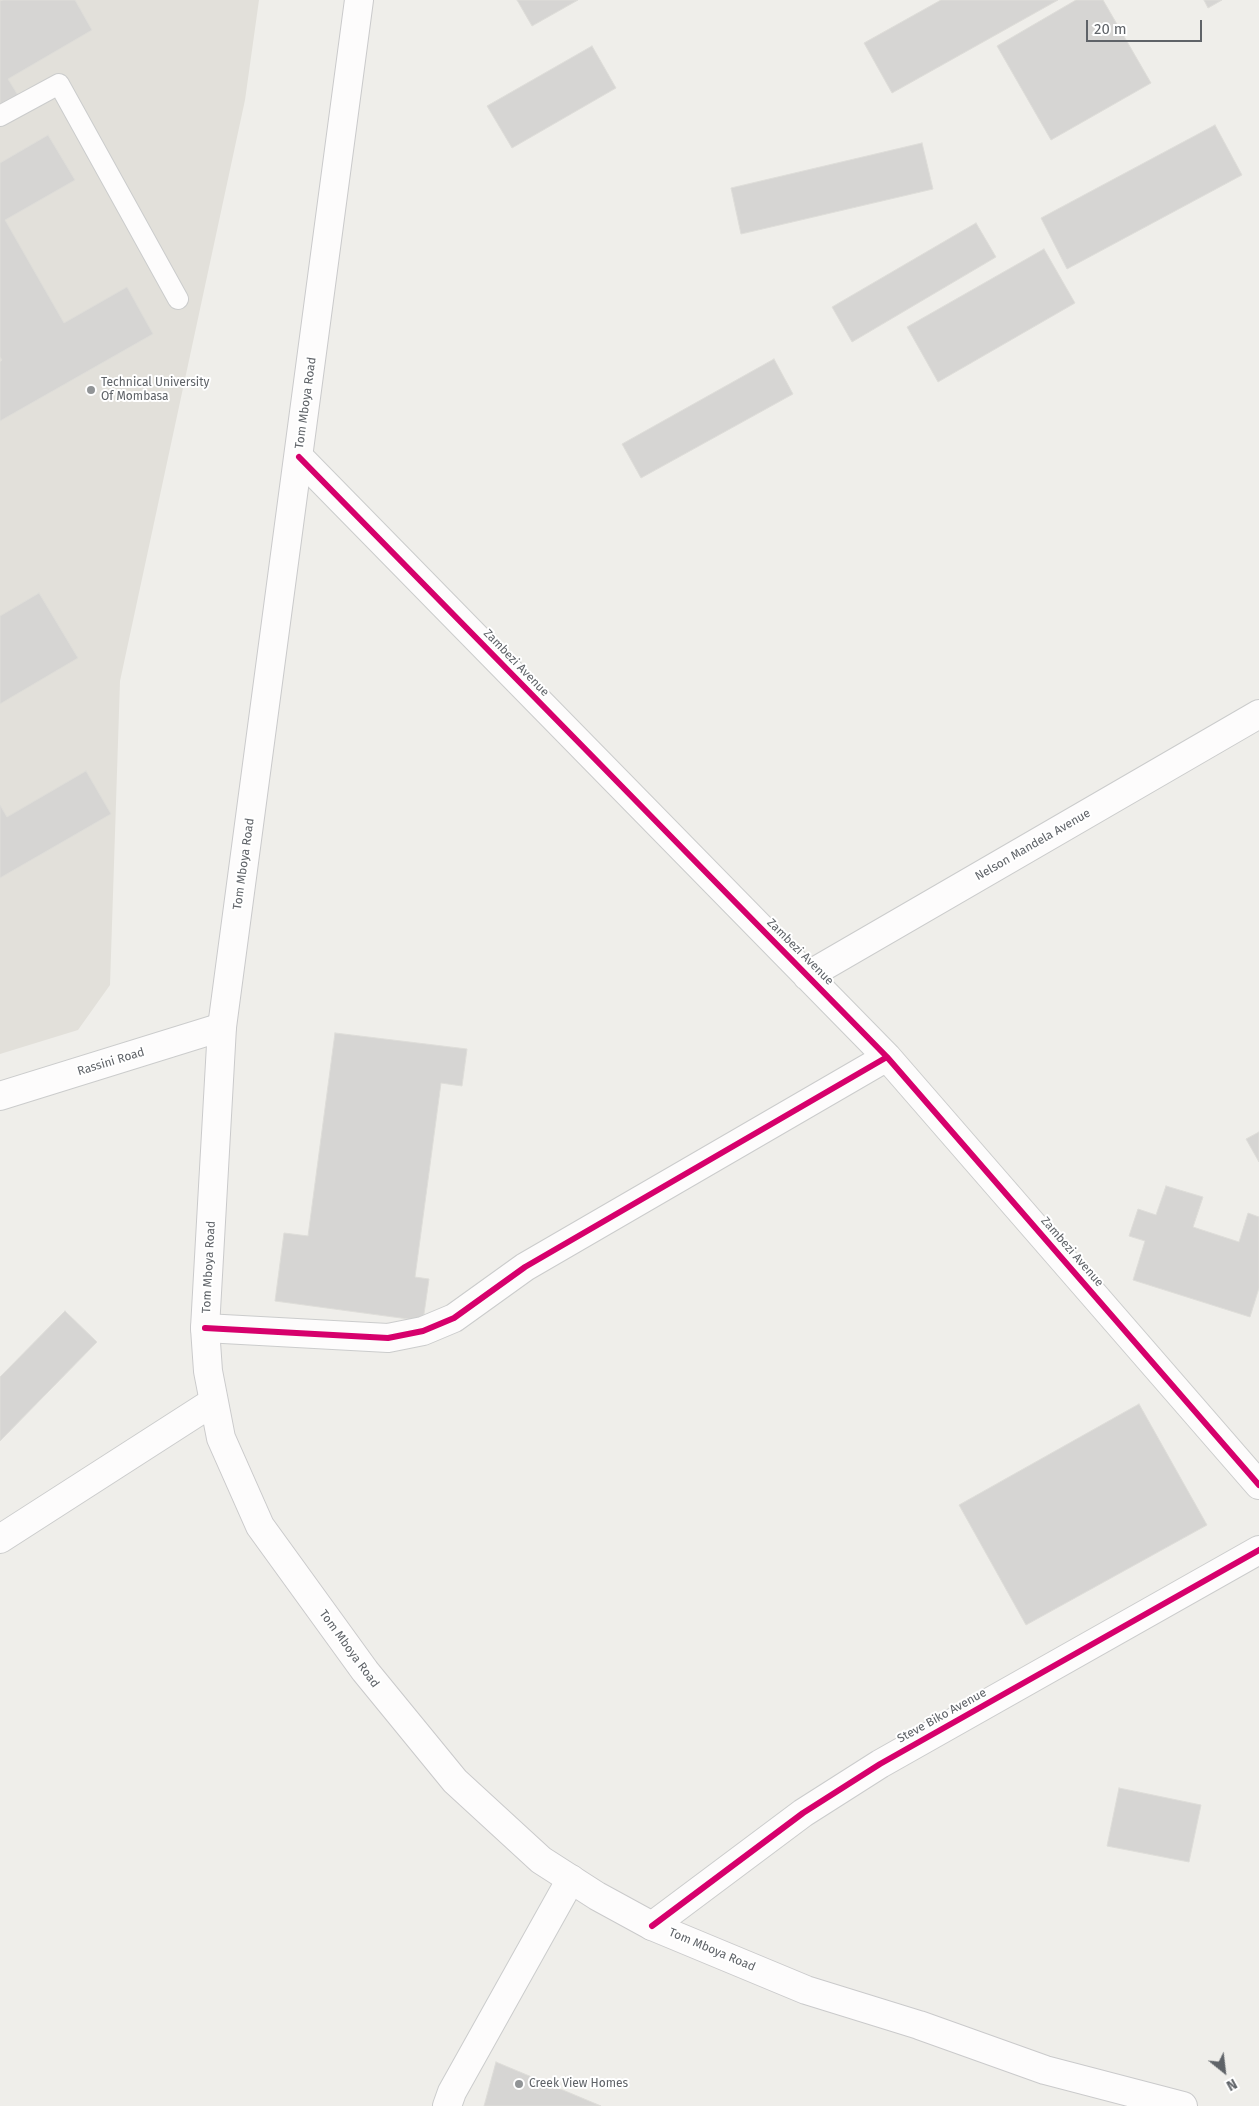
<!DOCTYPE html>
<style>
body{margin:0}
#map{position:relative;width:1259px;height:2106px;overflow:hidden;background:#efeeea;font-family:"Fira Sans",sans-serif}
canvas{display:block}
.north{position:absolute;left:1199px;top:2046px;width:50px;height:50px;-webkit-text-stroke:4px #fff;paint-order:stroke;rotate:151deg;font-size:14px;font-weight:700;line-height:20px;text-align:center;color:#5f6368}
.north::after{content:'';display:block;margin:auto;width:18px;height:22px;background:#5f6368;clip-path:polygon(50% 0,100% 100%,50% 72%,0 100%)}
.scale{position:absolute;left:1086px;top:20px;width:116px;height:22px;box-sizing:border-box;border:2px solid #5f6368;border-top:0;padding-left:6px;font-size:15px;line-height:18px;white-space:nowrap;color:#5f6368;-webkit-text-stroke:4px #fff;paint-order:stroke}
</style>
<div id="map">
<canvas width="1259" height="2106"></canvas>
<div class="north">N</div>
<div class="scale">20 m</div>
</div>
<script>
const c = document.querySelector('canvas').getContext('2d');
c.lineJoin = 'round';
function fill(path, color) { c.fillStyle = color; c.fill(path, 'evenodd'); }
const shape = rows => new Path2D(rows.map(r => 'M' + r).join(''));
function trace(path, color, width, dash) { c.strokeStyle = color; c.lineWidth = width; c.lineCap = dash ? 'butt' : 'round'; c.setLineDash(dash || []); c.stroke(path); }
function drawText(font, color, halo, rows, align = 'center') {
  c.font = font + ' "Fira Sans",sans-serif'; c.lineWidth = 4; c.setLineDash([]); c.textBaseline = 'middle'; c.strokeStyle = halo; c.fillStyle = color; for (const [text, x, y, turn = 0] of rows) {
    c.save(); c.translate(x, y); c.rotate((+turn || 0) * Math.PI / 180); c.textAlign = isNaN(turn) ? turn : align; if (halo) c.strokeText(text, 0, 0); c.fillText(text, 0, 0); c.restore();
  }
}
const education = shape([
 [0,0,259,0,245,100,120,681,110,985,78,1030,0,1054]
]);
const building = shape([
 [3,0,75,0,92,30,8,79,19,97,0,108,0,1,3,0],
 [517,0,578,0,532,26,517,0],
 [941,0,1058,0,892,93,864,43,941,0],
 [1076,0,1103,0,1151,83,1051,140,997,46,1076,0],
 [1204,0,1222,0,1208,8,1204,0],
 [592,46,616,88,512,148,487,106,592,46],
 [1215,125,1242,175,1067,269,1041,218,1215,125],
 [48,135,75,180,5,220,64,323,127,287,153,334,0,421,0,362,2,360,0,357,0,163,48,135],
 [922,143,933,189,741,234,731,188,922,143],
 [976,223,996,257,852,342,832,307,976,223],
 [1044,249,1075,303,938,382,907,327,1044,249],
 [774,359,793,394,641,478,622,444,774,359],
 [39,593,78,658,0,704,0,616,39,593],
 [86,771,111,814,0,878,0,805,7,817,86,771],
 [335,1033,467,1049,462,1086,441,1083,415,1277,429,1279,423,1321,275,1301,284,1233,308,1236,335,1033],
 [1259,1132,1259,1162,1246,1139,1259,1132],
 [1166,1186,1203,1197,1193,1227,1239,1242,1248,1213,1259,1217,1259,1288,1250,1317,1133,1280,1145,1241,1129,1236,1138,1209,1156,1215,1166,1186],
 [65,1311,97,1342,0,1441,0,1377,65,1311],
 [1139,1404,1207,1525,1026,1625,959,1505,1139,1404],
 [1119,1788,1201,1805,1189,1862,1107,1846,1119,1788],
 [496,2062,601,2106,484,2106,496,2062]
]);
const lane = shape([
 [0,116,59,84,178,299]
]);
const street = shape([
 [299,457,887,1057,1259,1485],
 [807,976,1259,714],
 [0,1096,222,1027],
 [205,1328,388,1338,423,1331,454,1318,525,1267,887,1057],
 [0,1539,213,1402],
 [652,1926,803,1813,880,1764,1259,1550],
 [447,2106,452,2092,571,1879]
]);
const secondary = shape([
 [359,0,222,1027,205,1328,208,1371,221,1438,260,1526,365,1671,455,1781,541,1860,597,1896,652,1926,806,1990,919,2025,1045,2070,1183,2106]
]);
const cycleway = shape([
 [299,457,887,1057,1259,1485],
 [205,1328,388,1338,423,1331,454,1318,525,1267,887,1057],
 [652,1926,803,1813,880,1764,1259,1550]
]);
const markers = [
 [91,390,5,"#919496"],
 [519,2084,5,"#919496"]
];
const poiNames = [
 ["Technical University",101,383],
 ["Of Mombasa",101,397],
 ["Creek View Homes",529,2084]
];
const streetNames = [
 ["Tom Mboya Road",306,403,-82],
 ["Zambezi Avenue",516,663,46],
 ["Nelson Mandela Avenue",1033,845,-30],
 ["Tom Mboya Road",244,864,-82],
 ["Zambezi Avenue",800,952,45],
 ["Rassini Road",111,1062,-17],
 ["Zambezi Avenue",1072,1252,49],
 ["Tom Mboya Road",209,1267,-87],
 ["Tom Mboya Road",349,1649,54],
 ["Steve Biko Avenue",942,1716,-29],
 ["Tom Mboya Road",712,1950,23]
];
fill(education, '#e2e0da');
fill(building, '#d6d5d3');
trace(building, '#deddd9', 1);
trace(lane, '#cbcccc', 22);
trace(street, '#cbcccc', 30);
trace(secondary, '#cacacb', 30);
trace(lane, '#fdfcfc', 20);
trace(street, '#fdfcfc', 28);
trace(secondary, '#fdfcfc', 28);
trace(cycleway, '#d6006c', 6);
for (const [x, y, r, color] of markers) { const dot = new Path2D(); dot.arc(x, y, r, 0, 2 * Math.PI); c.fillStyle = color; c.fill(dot); trace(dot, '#fff', 2); }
drawText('12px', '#5f6368', '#fff', poiNames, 'left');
drawText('12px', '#5f6368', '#fff', streetNames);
</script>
